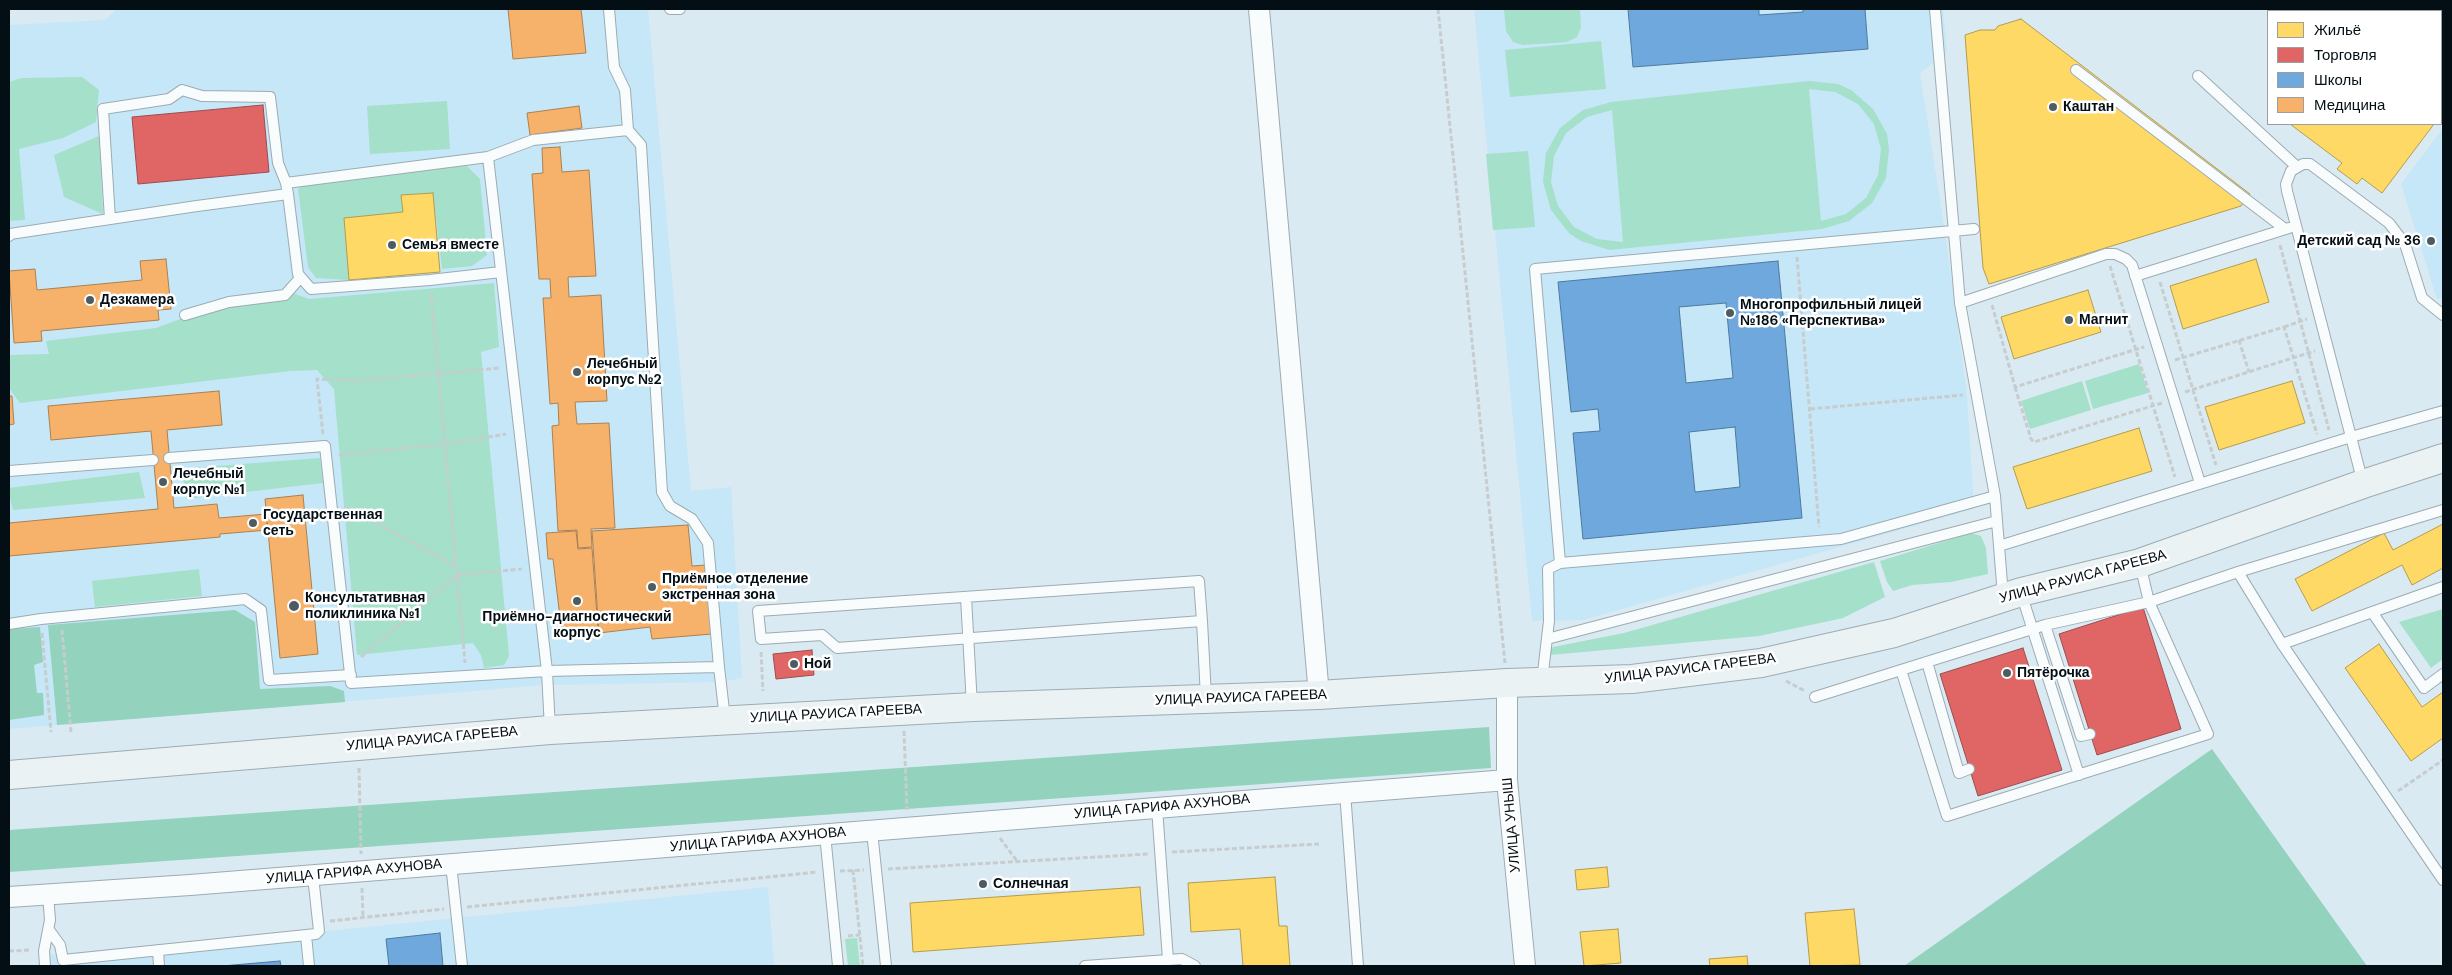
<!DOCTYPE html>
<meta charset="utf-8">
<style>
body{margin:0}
#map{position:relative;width:2452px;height:975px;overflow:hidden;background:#daeaf2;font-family:"DM Sans",sans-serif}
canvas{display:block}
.frame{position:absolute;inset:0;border:10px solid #030f15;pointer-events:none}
.legend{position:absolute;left:2267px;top:10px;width:175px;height:115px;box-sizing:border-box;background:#fff;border:1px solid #9a9fa1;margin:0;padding:6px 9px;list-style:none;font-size:15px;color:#030f15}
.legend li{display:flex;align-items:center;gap:10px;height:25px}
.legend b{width:25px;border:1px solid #9a9fa1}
</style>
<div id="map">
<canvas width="2452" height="975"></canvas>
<div class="frame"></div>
<ul class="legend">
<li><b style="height:14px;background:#ffd966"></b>Жильё</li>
<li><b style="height:14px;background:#e06666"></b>Торговля</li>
<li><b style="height:14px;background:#6fa8dc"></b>Школы</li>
<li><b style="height:14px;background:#f6b26b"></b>Медицина</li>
</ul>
</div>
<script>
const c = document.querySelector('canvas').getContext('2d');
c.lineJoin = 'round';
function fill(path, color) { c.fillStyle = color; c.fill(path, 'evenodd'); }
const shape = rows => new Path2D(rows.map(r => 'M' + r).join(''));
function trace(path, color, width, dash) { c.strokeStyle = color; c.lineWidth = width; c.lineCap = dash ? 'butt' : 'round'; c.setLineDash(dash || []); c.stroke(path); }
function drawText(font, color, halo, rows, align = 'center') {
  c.font = font + ' "DM Sans",sans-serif'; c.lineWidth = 5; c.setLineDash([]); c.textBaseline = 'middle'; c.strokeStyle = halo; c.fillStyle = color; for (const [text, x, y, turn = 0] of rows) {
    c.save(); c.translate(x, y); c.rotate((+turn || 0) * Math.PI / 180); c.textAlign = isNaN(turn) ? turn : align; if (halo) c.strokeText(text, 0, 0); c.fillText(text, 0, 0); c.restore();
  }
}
const built = shape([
 [116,9,648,9,691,491,731,487,742,678,722,682,547,685,9,729,9,25,106,20],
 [1474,9,1943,9,1947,52,1920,73,1945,232,1967,395,1974,509,1583,620,1532,621],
 [2443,128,2443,298,2437,299,2401,184],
 [768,887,774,966,51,966,50,955,322,928,323,931,327,931]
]);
const green = shape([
 [1504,9,1580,9,1581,27,1577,37,1567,42,1523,45,1513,42,1506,31],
 [1601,41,1606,89,1510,97,1505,50],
 [82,77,99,90,96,122,63,138,19,149,25,220,9,221,9,82,22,78],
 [1809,81,1838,84,1851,90,1873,109,1887,134,1889,149,1886,178,1872,203,1849,221,1822,229,1609,250,1581,241,1569,233,1551,210,1543,182,1546,153,1560,128,1583,110,1611,102],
 [1809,89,1835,92,1858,104,1874,124,1881,149,1878,175,1866,198,1846,214,1821,221],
 [1612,110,1623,242,1622,242,1597,239,1574,227,1558,206,1551,182,1554,156,1566,133,1587,117],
 [447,101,450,149,370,154,367,106],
 [99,136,103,214,64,197,54,155],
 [1528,151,1535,227,1493,230,1486,154],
 [467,166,480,179,487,255,472,266,442,269,433,193,402,195,403,212,344,218,349,280,316,278,308,267,298,189,315,177],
 [494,283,499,347,481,352,509,656,504,665,484,668,481,655,473,643,357,655,334,389,317,370,290,371,20,403,9,388,9,355,49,354,46,341,156,328,237,298,290,292,309,299],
 [2139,364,2148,393,2093,409,2085,381],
 [2082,381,2091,410,2030,429,2021,401],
 [320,458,323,483,186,499,183,477,190,468],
 [139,472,145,498,13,510,9,494,9,488],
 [1971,533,1981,536,1986,548,1988,574,1951,582,1912,585,1893,591,1887,582,1880,561],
 [1874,562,1885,597,1843,618,1759,636,1550,655,1550,649,1553,647,1624,633],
 [199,569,202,596,95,607,92,581],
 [2443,609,2443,659,2431,668,2399,622],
 [857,938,860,966,848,966,845,939]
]);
const forest = shape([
 [235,610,255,622,260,689,330,686,344,691,345,702,57,725,48,625],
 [40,627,43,662,34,665,37,693,43,693,44,715,9,720,9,629],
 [1489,727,1491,768,9,872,9,830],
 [2212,749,2367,966,1904,966]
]);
const homes = shape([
 [2367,9,2443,9,2443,111,2441,115,2441,11,2365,11,2367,9],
 [2021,19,2250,194,2241,206,1989,284,1983,268,1965,35,1980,30,1995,30,1998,26,2021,19],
 [2290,124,2434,124,2382,193,2362,178,2357,184,2337,169,2342,163,2290,124],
 [433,193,440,272,349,280,344,218,403,212,401,195,433,193],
 [2256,259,2269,302,2183,329,2170,286,2256,259],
 [2088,290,2101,332,2014,359,2001,317,2088,290],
 [2292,381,2305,423,2219,450,2205,407,2292,381],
 [2139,428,2152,471,2027,509,2013,467,2139,428],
 [2443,524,2443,568,2412,585,2402,565,2312,611,2295,579,2384,533,2393,550,2443,524],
 [2379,644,2422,707,2443,692,2443,738,2411,761,2345,668,2379,644],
 [1607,867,1609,887,1577,890,1575,870,1607,867],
 [1275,877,1279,926,1287,926,1290,966,1243,966,1240,929,1191,932,1188,883,1275,877],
 [1140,887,1144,935,913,952,910,903,1140,887],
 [1854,909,1860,965,1810,966,1805,913,1854,909],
 [1618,929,1621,963,1584,966,1580,932,1618,929],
 [1747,956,1748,966,1710,966,1709,959,1747,956]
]);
const shops = shape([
 [263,105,269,172,138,184,132,117,263,105],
 [2143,607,2181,729,2097,755,2059,634,2143,607],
 [2023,648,2062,770,1978,796,1940,674,2023,648],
 [812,650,814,675,776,679,773,654,812,650]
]);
const schools = shape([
 [1628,9,1759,9,1759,15,1803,12,1803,9,1865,9,1868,49,1633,67,1628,9],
 [1778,261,1802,518,1583,539,1573,433,1600,431,1598,409,1571,412,1558,282,1778,261],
 [1726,303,1733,378,1686,383,1679,307,1726,303],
 [1735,427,1740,487,1695,492,1689,432,1735,427],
 [440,933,443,966,389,966,386,939,440,933],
 [280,961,281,966,222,966,280,961]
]);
const health = shape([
 [508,9,581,9,586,53,513,59,508,9],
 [579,106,582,128,530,135,527,113,579,106],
 [560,147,562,172,589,170,596,276,568,277,569,297,601,295,607,401,575,402,577,424,609,423,615,528,591,529,592,547,578,548,577,530,558,531,552,426,559,425,558,403,550,404,543,298,551,298,550,279,539,279,532,174,543,173,542,148,560,147],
 [166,259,171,309,158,310,159,320,41,331,42,341,14,343,9,271,35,269,37,290,142,280,140,261,166,259],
 [219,391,222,425,167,430,174,508,217,504,219,518,266,514,268,530,220,534,220,537,9,556,9,523,158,509,151,431,51,440,48,406,219,391],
 [9,396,12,396,14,424,9,425,9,396],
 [303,495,318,654,280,658,265,499,303,495],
 [688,525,692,566,706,565,712,634,652,639,650,627,599,633,592,531,688,525],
 [576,531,578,549,592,548,598,630,562,634,553,559,548,559,546,533,576,531]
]);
const path = shape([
 [1438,9,1505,663],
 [2280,245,2329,430],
 [1797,257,1819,527],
 [2110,266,2175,477],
 [2160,282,2216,465],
 [431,293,465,663],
 [1992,305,2015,387,2144,347],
 [2284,327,2307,319],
 [2239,340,2249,372],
 [2175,360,2284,327,2317,434],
 [2015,387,2031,439,2034,442,2162,403],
 [2185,392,2315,351],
 [1810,409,1963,395],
 [323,434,317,379,356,381,499,368],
 [339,455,445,444,506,434],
 [344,506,456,566],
 [62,630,71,732],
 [42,633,51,732],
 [761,652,763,691],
 [361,657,457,575,522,569],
 [1786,681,1805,691],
 [904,731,907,810],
 [359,768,361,854],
 [2398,791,2443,760],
 [1000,838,1017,861],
 [1172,852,1319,844],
 [888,869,1149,854],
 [853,870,863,966],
 [840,871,864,870],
 [362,888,363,917],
 [467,907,817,872],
 [330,921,444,909],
 [848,936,860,935],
 [9,951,31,950]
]);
const lane = shape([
 [609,9,614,67,625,90,628,130],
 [670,9,680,9],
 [1935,9,1960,303,1995,496,2003,596],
 [2076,70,2285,229],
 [2198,76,2296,166],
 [488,157,547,671,550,729],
 [288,194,298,274,311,289,430,280,501,272],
 [110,219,103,109,169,99,182,90,202,96,270,97,278,163,286,183],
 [1974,229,1535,269,1560,563,1841,539,1995,496],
 [9,236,10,234,197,206,288,194,286,183,488,157,533,140,628,130,641,145,662,492,670,506,692,519,708,543,719,667,547,671,351,683,325,446,169,458],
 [2135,276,2289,228],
 [1960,303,2106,254,2115,254,2126,259,2132,265,2200,483],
 [185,315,229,302,285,295,300,278],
 [9,471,153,460],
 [2363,483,2287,191,2286,184,2291,171,2303,164,2310,164,2389,223,2405,244,2422,298,2443,315],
 [1999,546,2351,437,2443,411],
 [2238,572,2282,644,2443,880],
 [2021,593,2079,775],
 [966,597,972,706],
 [2372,612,2424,688,2443,674],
 [1202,621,837,648,822,635,761,639,758,611,1199,581,1202,621,1206,697],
 [9,624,41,619,245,599,261,610,269,680,351,675],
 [2045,625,2081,736,2090,734],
 [1547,639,1997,521],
 [2282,644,2443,587],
 [1927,662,1959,773,1969,769],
 [719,667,725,719],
 [1901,670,2045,625,2149,602,2238,572,2443,510],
 [1542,681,1549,621,1548,569,1560,563],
 [1815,697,1901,670,1947,816,2208,734,2149,602,2140,564],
 [1345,792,1358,966],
 [1157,808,1168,960],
 [872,831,886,966],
 [825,834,838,966],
 [451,864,462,966],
 [49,930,60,945,63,960,316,934,319,931,313,876],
 [306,935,309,966],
 [158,950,159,966],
 [45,966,44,951,50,920,48,894],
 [1085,966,1182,959,1195,966]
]);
const street = shape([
 [1259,9,1319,695],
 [1507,683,1507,780,1525,966],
 [9,897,190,885,1507,780]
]);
const secondary = shape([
 [9,775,550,730,973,707,1319,695,1507,683,1632,679,1761,663,1894,633,2021,592,2140,563,2363,484,2443,458]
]);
const markers = [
 [2053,107,5,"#4e5c62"],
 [2431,241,5,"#4e5c62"],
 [392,245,5,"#4e5c62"],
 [90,300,5,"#4e5c62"],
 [1730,313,5,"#4e5c62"],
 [2069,320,5,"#4e5c62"],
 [577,372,5,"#4e5c62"],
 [163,482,5,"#4e5c62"],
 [253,523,5,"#4e5c62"],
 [652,587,5,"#4e5c62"],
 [577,601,5,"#4e5c62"],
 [294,606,6,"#4e5c62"],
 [794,664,5,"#4e5c62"],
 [2007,673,5,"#4e5c62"],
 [983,884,5,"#4e5c62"]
];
const poiNames = [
 ["Каштан",2063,107],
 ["Детский сад № 36",2421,241,"right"],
 ["Семья вместе",402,245],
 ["Дезкамера",100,300],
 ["Многопрофильный лицей",1740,305],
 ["№186 «Перспектива»",1740,321],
 ["Магнит",2079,320],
 ["Лечебный",587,364],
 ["корпус №2",587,380],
 ["Лечебный",173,474],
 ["корпус №1",173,490],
 ["Государственная",263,515],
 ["сеть",263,531],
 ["Приёмное отделение",662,579],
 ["экстренная зона",662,595],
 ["Консультативная",305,598],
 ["поликлиника №1",305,614],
 ["Приёмно-диагностический",577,617,"center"],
 ["корпус",577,633,"center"],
 ["Ной",804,664],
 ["Пятёрочка",2017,673],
 ["Солнечная",993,884]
];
const streetNames = [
 ["УЛИЦА РАУИСА ГАРЕЕВА",2083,577,-15],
 ["УЛИЦА РАУИСА ГАРЕЕВА",1690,669,-7],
 ["УЛИЦА РАУИСА ГАРЕЕВА",1241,698,-2],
 ["УЛИЦА РАУИСА ГАРЕЕВА",836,714,-3],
 ["УЛИЦА РАУИСА ГАРЕЕВА",432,739,-5],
 ["УЛИЦА ГАРИФА АХУНОВА",1162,807,-5],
 ["УЛИЦА УНЫШ",1512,825,-95],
 ["УЛИЦА ГАРИФА АХУНОВА",758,840,-5],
 ["УЛИЦА ГАРИФА АХУНОВА",354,872,-5]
];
fill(built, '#c6e7f7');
fill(green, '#a4e0ca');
fill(forest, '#93d2bd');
fill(homes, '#ffd966');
trace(homes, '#b39c4e', 1);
fill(shops, '#e06666');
trace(shops, '#9e4c4e', 1);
fill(schools, '#6fa8dc');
trace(schools, '#4f7aa0', 1);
fill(health, '#f6b26b');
trace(health, '#ad8151', 1);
trace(lane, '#9dabb2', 12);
trace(street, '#9dabb2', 22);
trace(secondary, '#9dabb2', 30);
trace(path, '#c7ccce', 3, [5, 2.5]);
trace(lane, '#f9fcfd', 10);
trace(street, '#f9fcfd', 20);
trace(secondary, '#ebf2f4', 28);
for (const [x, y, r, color] of markers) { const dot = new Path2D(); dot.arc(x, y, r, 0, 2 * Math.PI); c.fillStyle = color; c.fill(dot); trace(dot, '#fff', 2); }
drawText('bold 14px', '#030f15', '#fff', poiNames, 'left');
drawText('14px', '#030f15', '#fff', streetNames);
</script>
